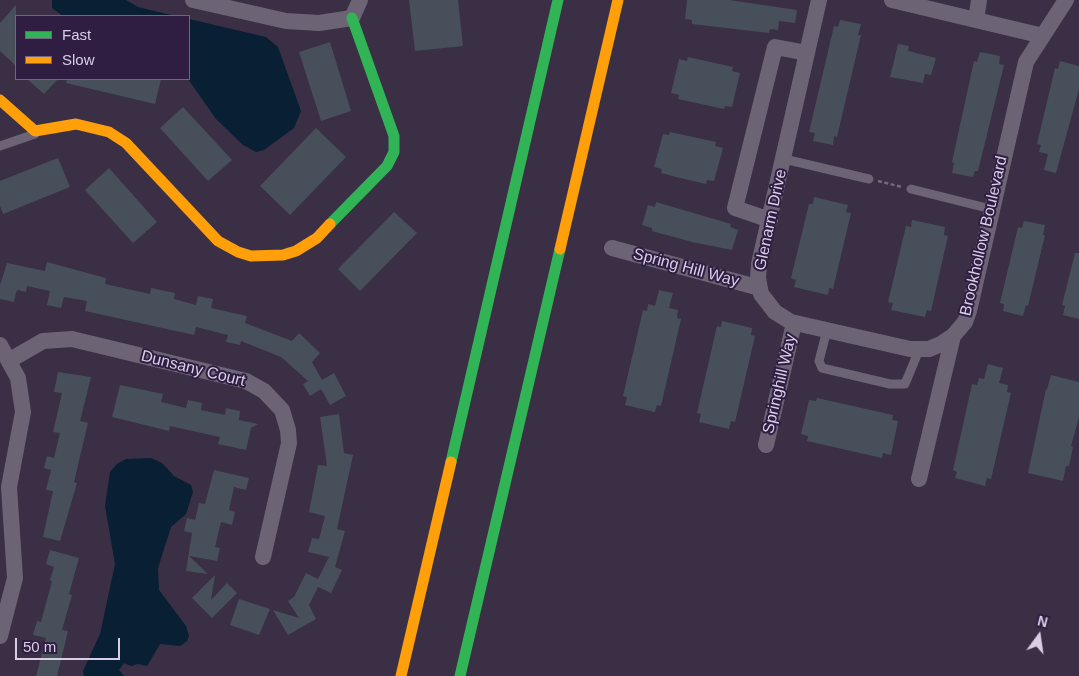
<!DOCTYPE html>
<style>
body{margin:0}
#map{position:relative;width:1079px;height:676px;overflow:hidden;background:#3a2f45;font-family:Arial,sans-serif}
canvas{display:block}
.legend{position:absolute;left:15px;top:15px;width:175px;height:65px;box-sizing:border-box;background:#2f1d42;border:1px solid #736484;margin:0;padding:6px 9px;list-style:none;font-size:15px;color:#d8cee6}
.legend li{display:flex;align-items:center;gap:10px;height:25px}
.legend b{width:25px;border:1px solid #736484}
.north{position:absolute;left:1014px;top:611px;width:50px;height:50px;-webkit-text-stroke:4px #2f1d42;paint-order:stroke;rotate:14deg;font-size:14px;font-weight:700;line-height:20px;text-align:center;color:#d8cee6}
.north::after{content:'';display:block;margin:auto;width:18px;height:22px;background:#d8cee6;clip-path:polygon(50% 0,100% 100%,50% 72%,0 100%)}
.scale{position:absolute;left:15px;top:638px;width:105px;height:22px;box-sizing:border-box;border:2px solid #d8cee6;border-top:0;padding-left:6px;font-size:15px;line-height:18px;white-space:nowrap;color:#d8cee6;-webkit-text-stroke:4px #2f1d42;paint-order:stroke}
</style>
<div id="map">
<canvas width="1079" height="676"></canvas>
<ul class="legend">
<li><b style="height:6px;background:#30b455"></b>Fast</li>
<li><b style="height:6px;background:#ff9f0a"></b>Slow</li>
</ul>
<div class="north">N</div>
<div class="scale">50 m</div>
</div>
<script>
const c = document.querySelector('canvas').getContext('2d');
c.lineJoin = 'round';
function fill(path, color) { c.fillStyle = color; c.fill(path, 'evenodd'); }
const shape = rows => new Path2D(rows.map(r => 'M' + r).join(''));
function trace(path, color, width, dash) { c.strokeStyle = color; c.lineWidth = width; c.lineCap = dash ? 'butt' : 'round'; c.setLineDash(dash || []); c.stroke(path); }
function drawText(font, color, halo, rows, align = 'center') {
  c.font = font + ' Arial,sans-serif'; c.lineWidth = 4; c.setLineDash([]); c.textBaseline = 'middle'; c.strokeStyle = halo; c.fillStyle = color; for (const [text, x, y, turn = 0] of rows) {
    c.save(); c.translate(x, y); c.rotate((+turn || 0) * Math.PI / 180); c.textAlign = isNaN(turn) ? turn : align; if (halo) c.strokeText(text, 0, 0); c.fillText(text, 0, 0); c.restore();
  }
}
const water = shape([
 [52,0,126,0,138,7,175,16,63,16,52,8],
 [189,19,266,37,278,47,301,111,294,128,264,150,256,152,243,145,216,119,188,79],
 [151,458,162,463,174,476,191,485,193,492,186,514,171,527,158,568,159,590,186,626,189,636,187,641,180,646,160,644,147,666,138,664,131,666,124,663,119,670,124,676,84,676,83,671,100,634,115,564,105,506,110,472,117,464,126,459]
]);
const building = shape([
 [409,0,458,0,463,46,415,51],
 [687,0,729,0,797,10,795,23,779,21,778,30,770,29,769,33,692,24,692,20,685,19],
 [16,5,16,66,0,51,0,23],
 [840,20,861,24,858,35,861,35,837,137,834,136,833,145,813,141,815,133,809,132,834,26,838,27],
 [330,42,351,111,321,121,299,52],
 [898,44,909,46,908,51,936,58,931,75,925,74,923,83,890,77],
 [980,52,1000,56,999,64,1004,65,978,171,975,171,973,177,952,173,954,163,952,162,974,61,977,62],
 [688,57,733,67,732,71,740,73,732,107,725,106,724,109,678,99,679,95,671,93,679,59,687,61],
 [1060,61,1079,66,1079,89,1056,173,1044,170,1048,154,1039,152,1041,145,1037,144,1055,68,1058,69],
 [27,79,58,79,44,94],
 [67,79,161,79,155,104,66,83],
 [183,107,232,160,208,181,160,128],
 [316,128,346,157,290,215,260,186],
 [670,132,716,142,715,146,723,148,714,181,707,180,706,184,676,177,661,173,662,169,654,167,663,134,669,135],
 [58,158,70,187,3,214,0,206,0,181],
 [109,168,157,222,133,243,85,190],
 [814,197,848,205,846,212,851,213,833,289,829,288,828,295,794,287,796,280,791,278,809,204,813,204],
 [656,202,731,224,730,227,738,230,732,250,692,242,652,231,652,228,642,225,648,205,655,207],
 [394,212,417,233,360,291,338,269],
 [912,220,945,227,944,235,948,236,931,311,927,310,925,317,891,310,893,303,888,302,906,226,911,227],
 [1024,221,1045,225,1043,235,1045,235,1028,306,1026,305,1023,316,1003,311,1004,304,1000,303,1018,227,1022,228],
 [1075,253,1079,253,1079,319,1063,315,1065,306,1062,305],
 [47,262,106,278,105,284,150,294,151,288,175,293,174,299,196,305,198,296,213,299,211,308,247,316,245,323,292,341,299,333,320,353,312,362,322,380,334,373,346,396,330,405,321,389,310,396,303,384,308,381,281,357,241,341,240,345,226,342,228,335,196,327,194,335,85,311,87,301,64,297,61,308,47,305,50,291,27,286,26,292,18,290,16,292,14,302,0,299,0,285,7,263,45,271],
 [659,290,673,293,669,308,678,310,677,318,681,319,661,406,657,405,655,412,625,405,627,397,623,396,643,310,647,311,648,304,655,306],
 [722,321,752,328,751,335,755,336,735,422,731,421,729,429,699,422,701,414,697,413,717,326,721,327],
 [988,364,1003,368,999,383,1008,385,1007,392,1011,393,991,479,987,478,985,486,955,478,957,472,953,470,972,384,977,385,979,378,984,379],
 [58,372,91,377,80,421,88,423,74,482,77,483,60,541,43,537,53,491,46,490,51,470,44,468,47,456,54,458,60,433,53,432,62,393,54,392],
 [1051,375,1079,382,1079,417,1071,446,1073,447,1069,466,1066,466,1063,481,1028,473,1046,389,1047,389],
 [120,385,163,394,161,402,186,408,188,400,202,403,201,410,225,415,226,408,240,411,239,420,258,424,251,428,246,450,218,444,220,437,170,426,169,431,112,417],
 [817,398,893,415,892,420,898,421,891,455,883,453,882,458,807,441,808,436,801,434,809,400,816,401],
 [339,414,344,453,353,455,337,529,345,531,335,567,342,570,331,593,318,587,309,605,316,619,288,635,273,610,299,618,288,601,294,597,306,573,318,579,329,557,308,552,312,538,319,539,325,516,309,512,318,465,327,466,320,417],
 [214,470,249,478,246,490,234,487,229,510,235,512,232,525,221,522,215,547,220,548,217,561,189,556,208,574,186,571,192,533,184,531,187,518,195,520,199,503,205,504],
 [50,550,79,558,69,594,72,595,62,630,68,631,57,676,36,676,46,638,33,635,37,621,41,622,52,581,50,580,54,567,46,564],
 [215,575,211,600,227,583,237,593,212,618,192,598],
 [239,599,270,609,259,635,230,625]
]);
const path = shape([
 [878,181,902,187]
]);
const lane = shape([
 [0,146,35,134],
 [784,159,869,179],
 [911,189,991,209],
 [827,330,819,361,822,368,890,384,905,384,919,350]
]);
const street = shape([
 [193,0,286,21,319,23,352,18,360,0],
 [819,0,759,264,758,278,761,294,775,312,791,322,910,349,929,349,941,344,953,336],
 [892,0,1043,36],
 [976,20,979,0],
 [770,220,735,208,775,47,807,53],
 [612,248,760,288],
 [0,345,18,378,23,412,9,487,15,578,0,636],
 [10,360,43,341,72,339,246,381,264,391,282,410,288,430,289,443,263,557],
 [766,445,794,323],
 [919,479,953,336,965,322,969,311,1026,62,1066,0]
]);
const fast = shape([
 [330,224,387,166,394,152,394,136,352,18],
 [451,462,558,0],
 [460,676,560,249]
]);
const slow = shape([
 [0,100,35,131,76,124,109,132,126,143,218,241,238,252,251,256,283,255,296,251,317,238,330,224],
 [560,249,618,0],
 [401,676,451,462]
]);
const streetNames = [
 ["Glenarm Drive",771,220,-78],
 ["Brookhollow Boulevard",984,236,-77],
 ["Spring Hill Way",686,268,15],
 ["Dunsany Court",193,369,14],
 ["Springhill Way",780,384,-77]
];
fill(water, '#091f33');
fill(building, '#474f5b');
trace(path, '#736b7b', 2.5, [4, 2.5]);
trace(lane, '#6c6475', 9);
trace(street, '#6c6475', 16);
trace(fast, '#30b455', 11);
trace(slow, '#ff9f0a', 11);
drawText('16px', '#d8cee6', '#2f1d42', streetNames);
</script>
